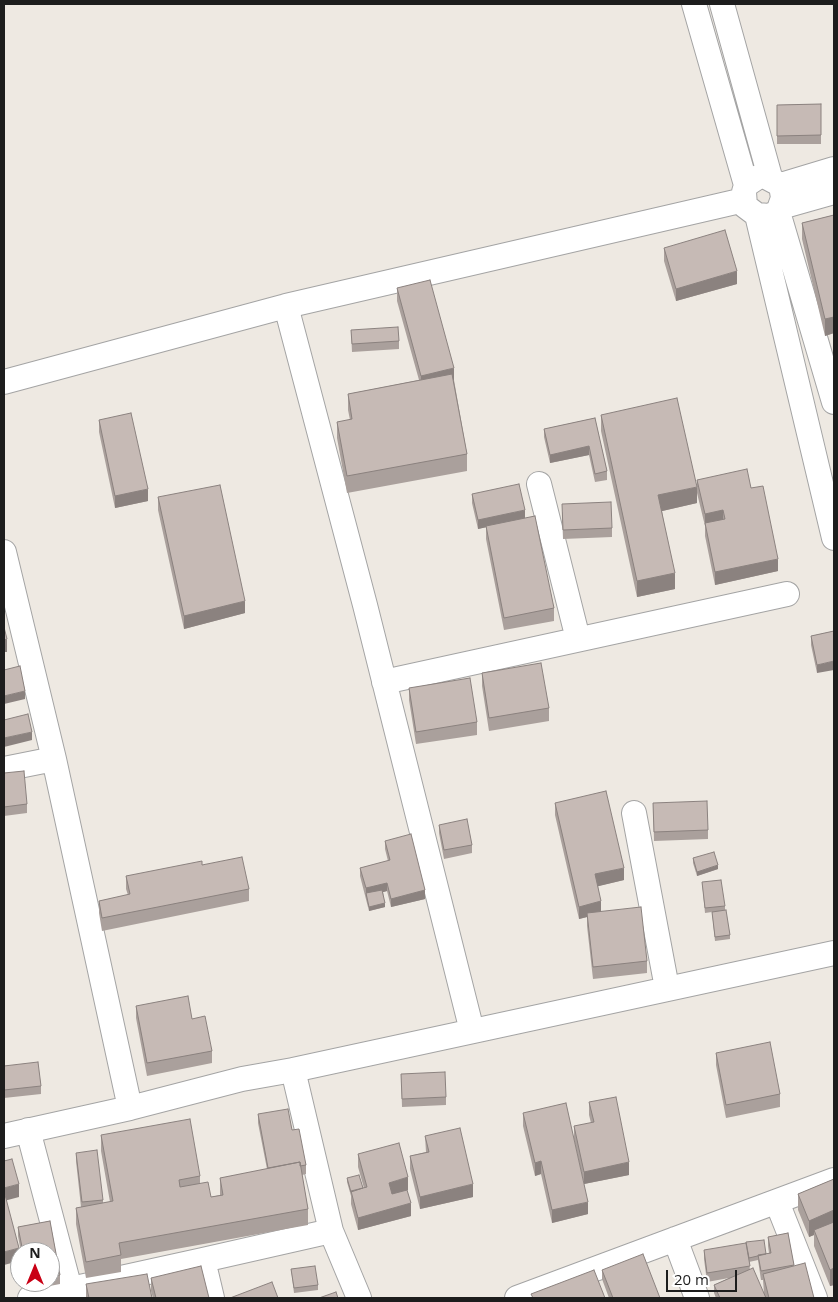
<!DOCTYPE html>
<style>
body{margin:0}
#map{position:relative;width:838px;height:1302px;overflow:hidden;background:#eee9e2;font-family:"Open Sans",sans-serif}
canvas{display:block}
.frame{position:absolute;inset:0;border:5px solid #1d1d1d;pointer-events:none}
.north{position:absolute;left:10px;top:1242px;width:50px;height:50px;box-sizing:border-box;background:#fff;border:1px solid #a5a5a5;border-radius:50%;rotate:0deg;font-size:14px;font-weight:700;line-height:20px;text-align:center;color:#1d1d1d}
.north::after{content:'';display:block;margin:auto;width:18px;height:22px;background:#c90015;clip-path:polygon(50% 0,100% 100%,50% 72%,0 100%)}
.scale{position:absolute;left:666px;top:1270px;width:71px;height:22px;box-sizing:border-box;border:2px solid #1d1d1d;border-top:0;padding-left:6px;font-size:15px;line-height:18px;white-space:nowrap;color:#1d1d1d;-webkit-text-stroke:4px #fff;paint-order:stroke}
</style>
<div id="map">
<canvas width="838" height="1302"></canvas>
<div class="frame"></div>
<div class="north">N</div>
<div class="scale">20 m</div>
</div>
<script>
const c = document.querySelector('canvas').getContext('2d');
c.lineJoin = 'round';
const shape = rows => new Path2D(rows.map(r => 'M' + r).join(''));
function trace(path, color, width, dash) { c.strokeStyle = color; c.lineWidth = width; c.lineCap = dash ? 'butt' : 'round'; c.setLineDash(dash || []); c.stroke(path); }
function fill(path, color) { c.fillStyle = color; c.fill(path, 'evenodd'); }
const street = shape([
 [694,4,746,185,744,192,745,206,757,215,769,216,778,212,783,198,781,185,764,176,758,177,746,185],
 [722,4,770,177],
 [781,185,834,169],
 [781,207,834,192],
 [778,212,834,402],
 [757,215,834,538],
 [286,306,744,200],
 [4,382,286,306,365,605,472,1031],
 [539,484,578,639],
 [4,552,54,759],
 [384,682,787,594],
 [4,769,54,759,130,1108],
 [634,813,667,988],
 [293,1070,834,953],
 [28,1130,70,1289],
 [4,1136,130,1108,242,1079,293,1070,331,1231,359,1298],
 [777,1202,815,1298],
 [675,1239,697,1298],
 [30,1298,203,1260],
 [212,1298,203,1260,331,1231],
 [517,1298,834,1180]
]);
const wall = shape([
 [821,104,821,144,777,144,777,105],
 [834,215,834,333,825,336,802,239,802,223],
 [664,248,737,284,676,301,664,261],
 [397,288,454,380,467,454,467,471,347,493,337,438,337,422,350,420,348,410,348,394,419,380,397,301],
 [351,330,399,341,399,349,352,352],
 [601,415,697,503,662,511,675,589,637,597,601,431],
 [595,418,607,471,607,480,595,482,589,455,550,463,544,437,544,429],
 [99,420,148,501,115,508,99,432],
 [697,480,751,488,778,571,715,585,705,536,705,526,697,493],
 [472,494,525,518,554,608,554,621,504,630,486,539,486,527,478,529,472,503],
 [158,497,245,613,184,629,158,510],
 [562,512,612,528,612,537,563,539],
 [834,631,817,673,811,645,811,636],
 [482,673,549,708,549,721,489,731,482,686],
 [409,688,477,722,477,735,416,744,409,700],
 [4,773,27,804,27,813,4,816],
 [555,803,624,880,598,886,601,911,647,961,647,973,593,979,587,926,587,917,579,919,555,815],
 [653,803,708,830,708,839,654,841],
 [439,825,472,845,472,853,444,859,439,833],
 [385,841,425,899,391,907,387,891,383,892,385,907,369,911,360,876,360,868,388,861,385,849],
 [693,858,718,869,697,876,693,863],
 [202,865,249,889,249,901,102,931,99,913,99,901,128,895,126,889,126,876],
 [702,882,725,906,725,910,730,935,730,939,715,941,712,912,705,913],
 [136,1006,192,1019,212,1051,212,1063,147,1076,136,1018],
 [716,1053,780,1094,780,1107,726,1118,716,1065],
 [4,1066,41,1086,41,1094,4,1098],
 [401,1074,446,1097,446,1105,402,1107],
 [589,1102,629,1175,584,1184,574,1139,574,1126,591,1123,589,1115],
 [523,1113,588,1214,552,1223,541,1174,535,1176,523,1126],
 [258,1114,292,1130,306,1165,306,1174,302,1175,308,1209,308,1225,121,1259,121,1272,86,1278,76,1224,76,1208,81,1207,76,1161,76,1153,103,1200,103,1203,110,1202,101,1151,101,1135,200,1176,200,1183,211,1197,220,1195,220,1178,267,1169,258,1123],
 [425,1136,473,1197,420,1209,410,1169,410,1156,426,1152],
 [358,1154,408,1190,407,1190,411,1216,358,1230,351,1204,351,1196,347,1182,347,1178,363,1188,364,1188,358,1167],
 [834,1179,834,1285,830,1286,814,1246,814,1235,809,1237,798,1210,798,1194],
 [50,1221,60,1275,60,1284,29,1290,27,1282,50,1282,50,1252,21,1252,18,1236,18,1227],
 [788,1233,794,1266,814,1298,716,1298,714,1293,714,1285,729,1278,707,1282,704,1259,704,1250,766,1254,769,1253,768,1246,768,1237],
 [758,1260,761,1280,763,1280,764,1293,750,1270,749,1262],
 [291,1269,318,1285,318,1290,294,1293],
 [602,1270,660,1298,609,1298,602,1279],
 [151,1278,209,1298,153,1298,151,1291],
 [86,1284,152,1298,86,1298]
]);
const shadedWall = shape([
 [737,271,737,284,676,301,676,289],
 [834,317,834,333,825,336,825,319],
 [454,368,454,380,421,389,421,376],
 [589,446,589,455,550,463,550,455],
 [697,487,697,503,658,512,658,495],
 [148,489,148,501,115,508,115,496],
 [525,510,525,519,478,529,478,520],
 [723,510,723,522,705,523,705,514],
 [778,559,778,571,715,585,715,572],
 [675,573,675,589,637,597,637,581],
 [245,601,245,613,184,629,184,616],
 [7,639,7,652,4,652,4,640],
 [834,661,834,670,817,673,817,665],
 [25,691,25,699,4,704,4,696],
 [32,732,32,740,4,747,4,738],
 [718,865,718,869,697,876,697,872],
 [624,868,624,880,595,887,595,874],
 [387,883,387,891,366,897,366,888],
 [425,890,425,899,391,907,391,899],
 [601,901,601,914,587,913,587,917,579,919,579,907],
 [385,903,385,907,369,911,369,907],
 [541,1161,541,1174,535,1176,535,1163],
 [629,1162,629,1175,584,1184,584,1172],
 [408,1177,408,1190,389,1195,389,1183],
 [19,1184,19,1197,4,1201,4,1188],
 [473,1184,473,1197,420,1209,420,1197],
 [588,1202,588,1214,552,1223,552,1210],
 [411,1203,411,1216,358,1230,358,1218],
 [834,1210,834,1227,814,1230,814,1235,809,1237,809,1221],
 [19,1248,19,1261,4,1265,4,1252],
 [834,1268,834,1285,830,1286,830,1270]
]);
const building = shape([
 [821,104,821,135,777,136,777,105,821,104],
 [834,215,834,317,825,319,802,223,834,215],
 [725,230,737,271,676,289,664,248,725,230],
 [430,280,454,368,421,376,397,288,430,280],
 [398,327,399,341,352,344,351,330,398,327],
 [452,374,467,454,347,476,337,422,352,419,348,394,452,374],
 [677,398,697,487,658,495,675,573,637,581,601,415,677,398],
 [131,413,148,489,115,496,99,420,131,413],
 [595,418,607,471,595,474,589,446,550,455,544,429,595,418],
 [747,469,751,488,763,486,778,559,715,572,705,523,725,519,723,510,705,514,697,480,747,469],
 [519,484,525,510,478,520,472,494,519,484],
 [220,485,245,601,184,616,158,497,220,485],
 [611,502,612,528,563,530,562,504,611,502],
 [535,516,554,608,504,618,486,526,535,516],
 [4,627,7,639,4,640,4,627],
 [834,631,834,661,817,665,811,636,834,631],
 [541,663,549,708,489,718,482,673,541,663],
 [20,666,25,691,4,696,4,670,20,666],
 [470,678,477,722,416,732,409,688,470,678],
 [28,714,32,732,4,738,4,720,28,714],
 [24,771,27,804,4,807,4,773,24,771],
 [606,791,624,868,595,874,601,901,579,907,555,803,606,791],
 [707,801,708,830,654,832,653,803,707,801],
 [467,819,472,845,444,850,439,825,467,819],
 [411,834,425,890,391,899,387,883,366,888,360,868,390,860,385,841,411,834],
 [714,852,718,865,697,872,693,858,714,852],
 [242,857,249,889,102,918,99,901,130,894,126,876,202,861,202,865,242,857],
 [721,880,725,906,705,908,702,882,721,880],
 [382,890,385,903,369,907,366,893,382,890],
 [641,907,647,961,593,967,587,913,641,907],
 [726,910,730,935,715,937,712,912,726,910],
 [188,996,192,1019,205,1016,212,1051,147,1063,136,1006,188,996],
 [770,1042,780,1094,726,1105,716,1053,770,1042],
 [38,1062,41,1086,4,1090,4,1066,38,1062],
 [445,1072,446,1097,402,1099,401,1074,445,1072],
 [616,1097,629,1162,584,1172,574,1126,594,1122,589,1102,616,1097],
 [566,1103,588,1202,552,1210,541,1161,535,1163,523,1113,566,1103],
 [288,1109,292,1130,299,1129,306,1165,300,1166,300,1162,268,1168,258,1114,288,1109],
 [190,1119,200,1176,179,1180,180,1187,208,1182,211,1197,223,1195,220,1178,300,1162,308,1209,119,1243,121,1255,86,1262,76,1208,113,1201,101,1135,190,1119],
 [460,1128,473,1184,420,1197,410,1156,429,1152,425,1136,460,1128],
 [399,1143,408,1177,389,1183,392,1194,407,1190,411,1203,358,1218,351,1191,367,1187,358,1154,399,1143],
 [97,1150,103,1200,82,1202,76,1153,97,1150],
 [12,1159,19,1184,4,1188,4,1161,12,1159],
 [359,1175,363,1188,351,1192,347,1178,359,1175],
 [834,1179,834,1211,834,1210,809,1221,798,1194,834,1179],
 [4,1191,19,1248,4,1252,4,1191],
 [50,1221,60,1275,50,1277,50,1252,23,1252,18,1227,50,1221],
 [834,1222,834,1268,830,1270,814,1230,834,1222],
 [788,1233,794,1265,761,1271,758,1255,771,1253,768,1237,788,1233],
 [764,1240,766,1254,749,1258,746,1242,764,1240],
 [746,1243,750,1266,707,1273,704,1250,746,1243],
 [643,1254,660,1298,613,1298,602,1270,643,1254],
 [805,1263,814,1298,769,1298,763,1274,805,1263],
 [201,1266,209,1298,156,1298,151,1278,201,1266],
 [315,1266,318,1285,294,1288,291,1269,315,1266],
 [753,1268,766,1298,720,1298,714,1285,753,1268],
 [594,1270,605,1298,533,1298,531,1294,594,1270],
 [147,1274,152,1298,89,1298,86,1284,147,1274],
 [272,1282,278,1298,230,1298,272,1282],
 [336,1292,338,1298,319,1298,336,1292]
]);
trace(street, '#a4a4a4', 26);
trace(street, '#fff', 24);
fill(wall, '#aaa09c');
fill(shadedWall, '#8b827f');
fill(building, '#c6bab5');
trace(building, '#8b827f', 1);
</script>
